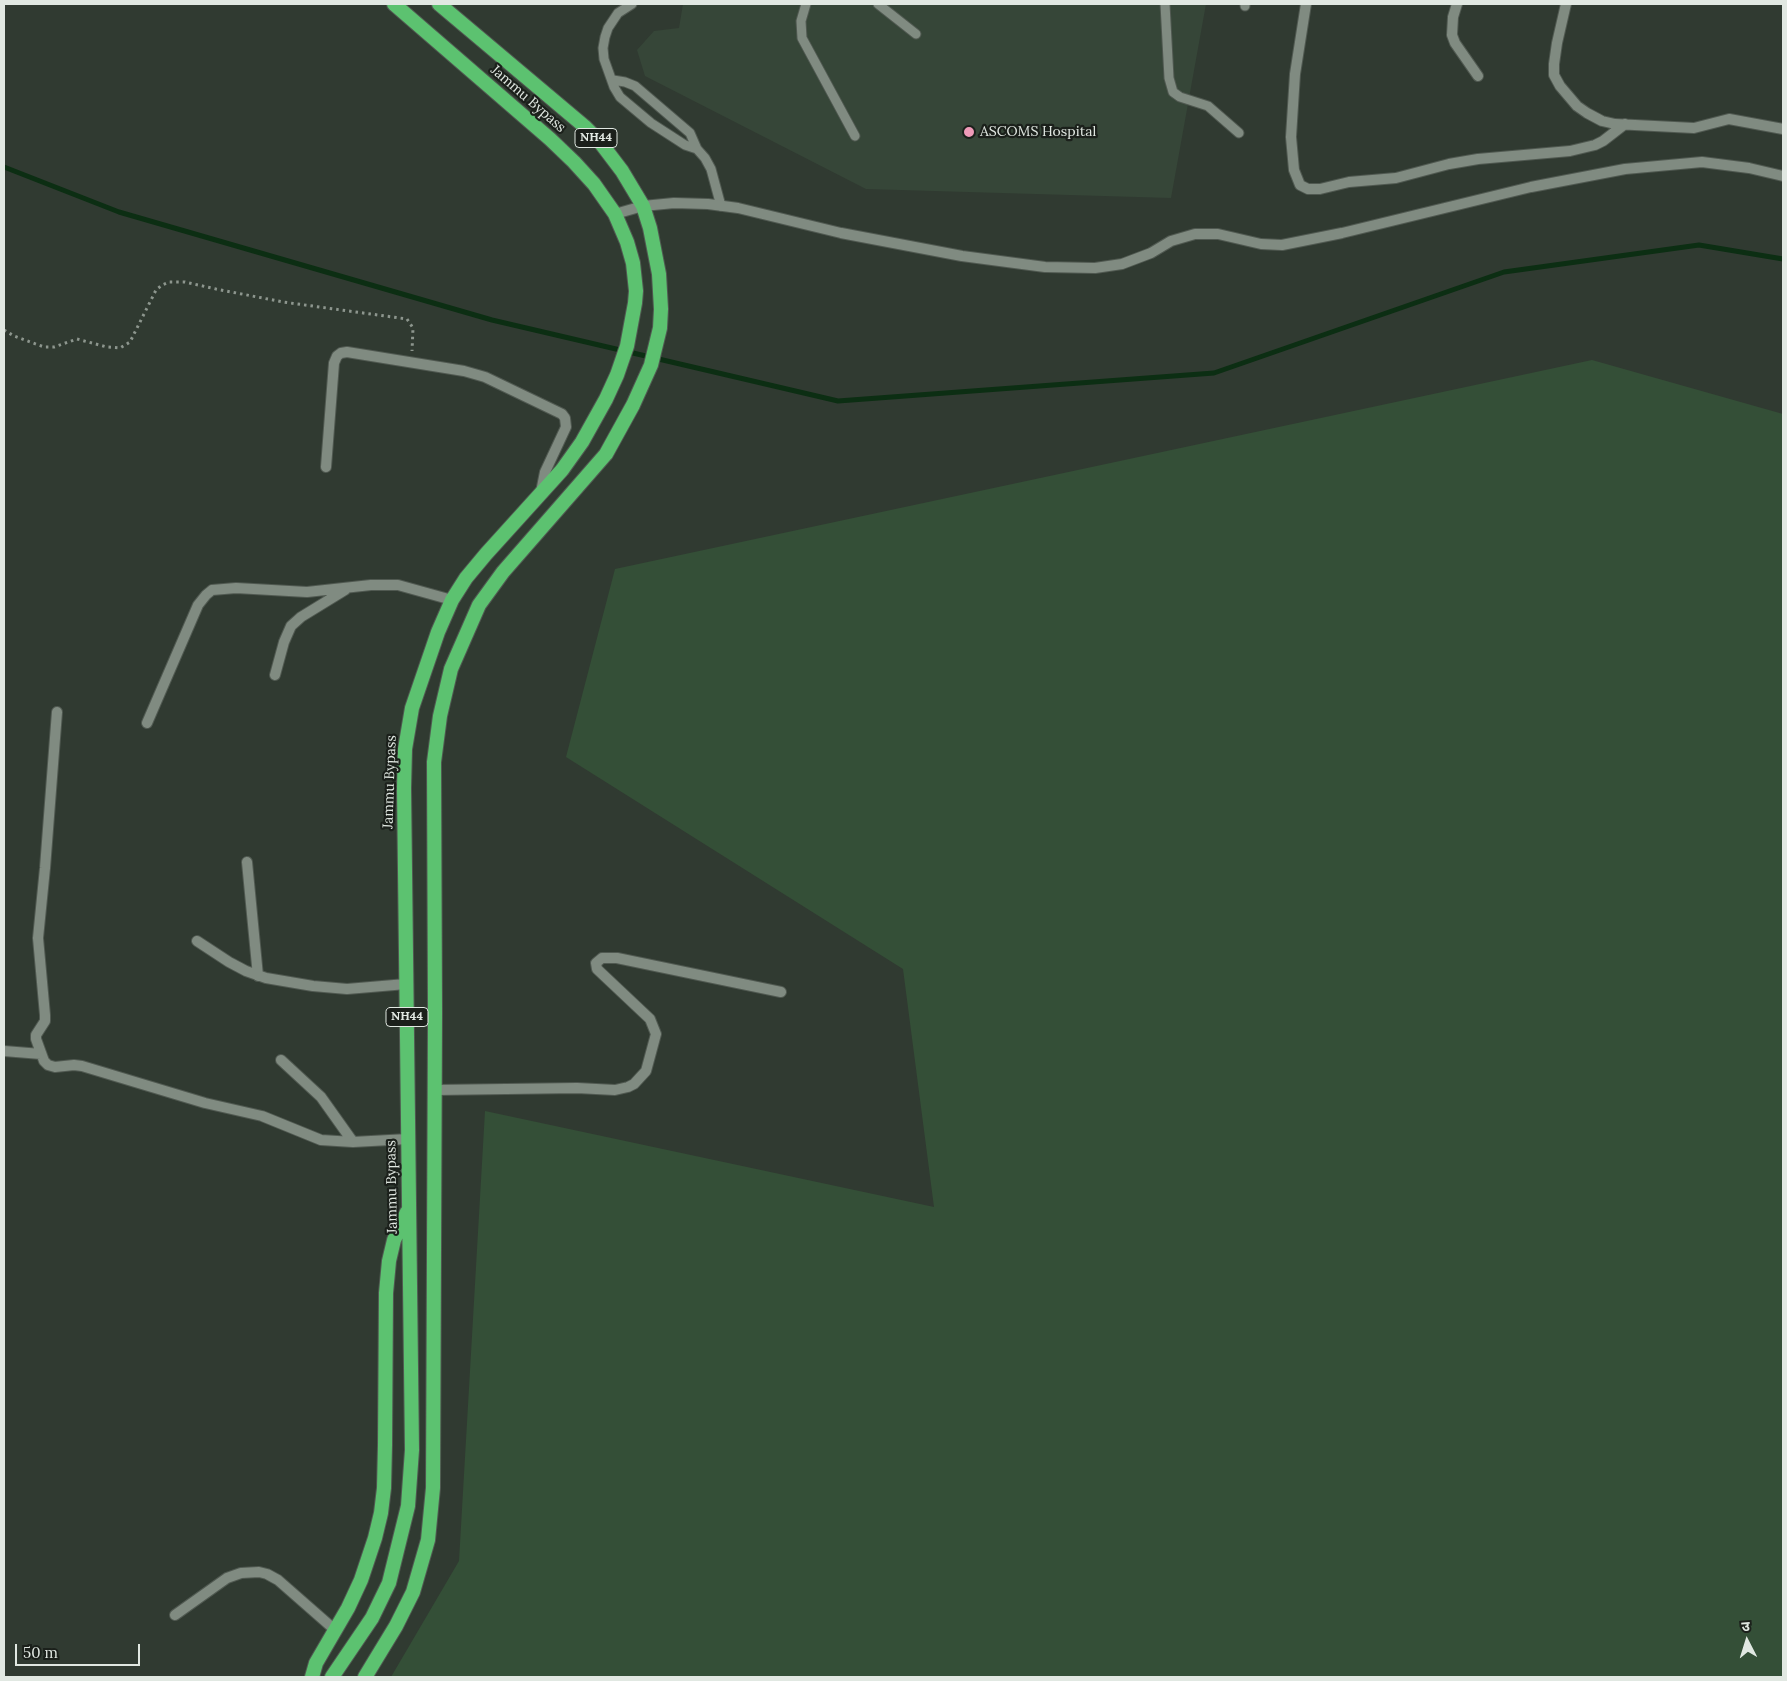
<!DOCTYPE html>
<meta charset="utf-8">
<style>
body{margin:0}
#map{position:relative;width:1787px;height:1681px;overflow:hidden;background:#303a31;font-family:Lora,"Noto Sans Devanagari",serif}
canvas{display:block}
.frame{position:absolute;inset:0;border:5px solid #e1e8e2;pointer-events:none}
.north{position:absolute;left:1722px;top:1616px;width:50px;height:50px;-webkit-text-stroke:4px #1b201b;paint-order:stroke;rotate:355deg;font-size:14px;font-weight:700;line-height:20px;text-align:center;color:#e1e8e2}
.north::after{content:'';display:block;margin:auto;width:18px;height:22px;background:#e1e8e2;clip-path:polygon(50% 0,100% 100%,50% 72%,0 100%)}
.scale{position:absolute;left:15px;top:1644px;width:125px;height:22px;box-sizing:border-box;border:2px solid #e1e8e2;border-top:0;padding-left:6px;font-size:15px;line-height:18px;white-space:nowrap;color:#e1e8e2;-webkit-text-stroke:4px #1b201b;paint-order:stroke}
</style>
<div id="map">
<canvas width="1787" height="1681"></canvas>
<div class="frame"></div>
<div class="north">उ</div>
<div class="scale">50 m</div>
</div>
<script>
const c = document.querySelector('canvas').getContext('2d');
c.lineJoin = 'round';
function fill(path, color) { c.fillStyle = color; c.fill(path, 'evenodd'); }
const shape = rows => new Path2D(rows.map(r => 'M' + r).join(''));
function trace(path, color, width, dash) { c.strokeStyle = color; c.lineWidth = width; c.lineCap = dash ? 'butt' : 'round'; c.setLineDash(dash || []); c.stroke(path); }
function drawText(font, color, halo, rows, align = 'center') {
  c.font = font + ' Lora,serif'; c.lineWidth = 4.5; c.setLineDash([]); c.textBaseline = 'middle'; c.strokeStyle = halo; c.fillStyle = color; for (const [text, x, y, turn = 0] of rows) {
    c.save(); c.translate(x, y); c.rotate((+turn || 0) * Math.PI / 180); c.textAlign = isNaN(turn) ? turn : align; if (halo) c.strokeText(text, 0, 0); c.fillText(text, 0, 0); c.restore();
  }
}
const built = shape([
 [683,4,1206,4,1171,198,866,189,645,76,637,50,654,31,679,28]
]);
const green = shape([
 [1592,360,1783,414,1783,1677,391,1677,459,1561,485,1111,934,1207,903,969,566,757,615,569]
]);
const stream = shape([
 [4,167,119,212,492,320,838,401,1214,373,1504,272,1699,245,1783,259]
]);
const path = shape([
 [4,330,14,336,44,347,54,347,77,339,107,347,120,348,130,342,156,290,162,285,169,282,185,282,216,289,283,302,407,319,413,328,412,351]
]);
const service = shape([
 [632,4,618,13,608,28,605,37,603,48,604,59,614,87,620,97,651,123,685,145,697,149],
 [806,4,801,21,802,38,855,136],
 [878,4,916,34],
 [1165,4,1169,78,1173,92,1180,97,1208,106,1239,133],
 [1245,6,1245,4],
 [613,80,625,82,635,86,690,133,697,149,705,158,711,169,721,206]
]);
const minor = shape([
 [1306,4,1295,74,1291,137,1294,170,1300,185,1308,189,1320,189,1349,182,1396,178,1449,164,1478,159,1570,151,1595,145,1603,141,1625,124],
 [1457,4,1453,17,1452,35,1455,43,1478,76],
 [1566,4,1557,43,1554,64,1554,75,1560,86,1577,106,1587,113,1602,121,1615,124,1694,128,1729,119,1783,129],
 [615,214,643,206,674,203,708,204,738,208,841,233,962,256,1045,267,1095,268,1122,264,1151,253,1171,241,1195,234,1218,234,1261,244,1282,245,1342,233,1531,187,1625,169,1702,162,1749,168,1783,176],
 [326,467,334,363,337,356,341,353,347,352,464,371,485,377,562,414,565,418,566,427,545,472,541,492],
 [275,675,284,642,291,626,301,617,345,590],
 [57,712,45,868,38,938,45,1015,45,1021,36,1035,36,1039,44,1061,48,1065,55,1067,74,1065,82,1066,205,1103,262,1116,321,1140,353,1142,408,1139],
 [147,723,198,605,206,595,212,590,236,588,307,592,371,585,398,585,452,600],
 [247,862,258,976],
 [197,941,229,962,246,971,266,978,313,986,347,989,406,984],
 [4,1051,41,1054],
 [281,1060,321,1097,353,1142],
 [435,1090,577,1088,615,1090,628,1087,634,1084,646,1071,656,1034,650,1019,597,969,596,963,602,958,617,958,781,992],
 [175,1615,227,1578,241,1573,259,1572,267,1574,278,1580,335,1630]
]);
const trunk = shape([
 [312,1677,316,1663,348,1608,361,1580,375,1538,381,1513,384,1488,385,1445,386,1293,389,1261,394,1240,407,1212],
 [332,1677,372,1618,389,1583,408,1506,412,1450,404,788,405,749,412,708,438,632,452,600,466,578,486,554,562,470,582,442,606,399,617,375,627,346,635,303,636,291,633,263,627,242,615,214,594,184,574,162,550,139,394,4],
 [365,1677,396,1626,413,1592,428,1540,433,1488,435,1013,434,762,440,716,451,669,479,605,503,572,606,454,633,405,651,365,660,328,661,309,659,274,650,228,643,206,622,171,600,142,584,126,439,4]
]);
const markers = [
 [969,132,6,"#ef9ab8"]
];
const shields = [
 [596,138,42],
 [407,1017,42]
];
const shieldNames = [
 ["NH44",596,138],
 ["NH44",407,1017]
];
const streetNames = [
 ["Jammu Bypass",528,99,41],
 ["Jammu Bypass",390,782,-88],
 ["Jammu Bypass",392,1187,-91]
];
const poiNames = [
 ["ASCOMS Hospital",980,132]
];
fill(built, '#364638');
fill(green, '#344f37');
trace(stream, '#0c2e13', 5);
trace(service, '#505951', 11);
trace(minor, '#505951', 12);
trace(trunk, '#505951', 16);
trace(path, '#8d968e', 3, [2.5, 4]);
trace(service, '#808b81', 9);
trace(minor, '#808b81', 10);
trace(trunk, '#5cc270', 14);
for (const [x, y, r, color] of markers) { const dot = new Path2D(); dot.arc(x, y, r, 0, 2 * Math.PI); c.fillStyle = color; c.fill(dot); trace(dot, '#1b201b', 2); }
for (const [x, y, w] of shields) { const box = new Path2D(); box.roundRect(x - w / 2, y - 9.5, w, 19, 4); c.fillStyle = '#1b201b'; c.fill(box); trace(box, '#e1e8e2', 1); }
drawText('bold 12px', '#e1e8e2', null, shieldNames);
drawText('14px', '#e1e8e2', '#1b201b', streetNames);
drawText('14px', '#e1e8e2', '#1b201b', poiNames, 'left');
</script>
